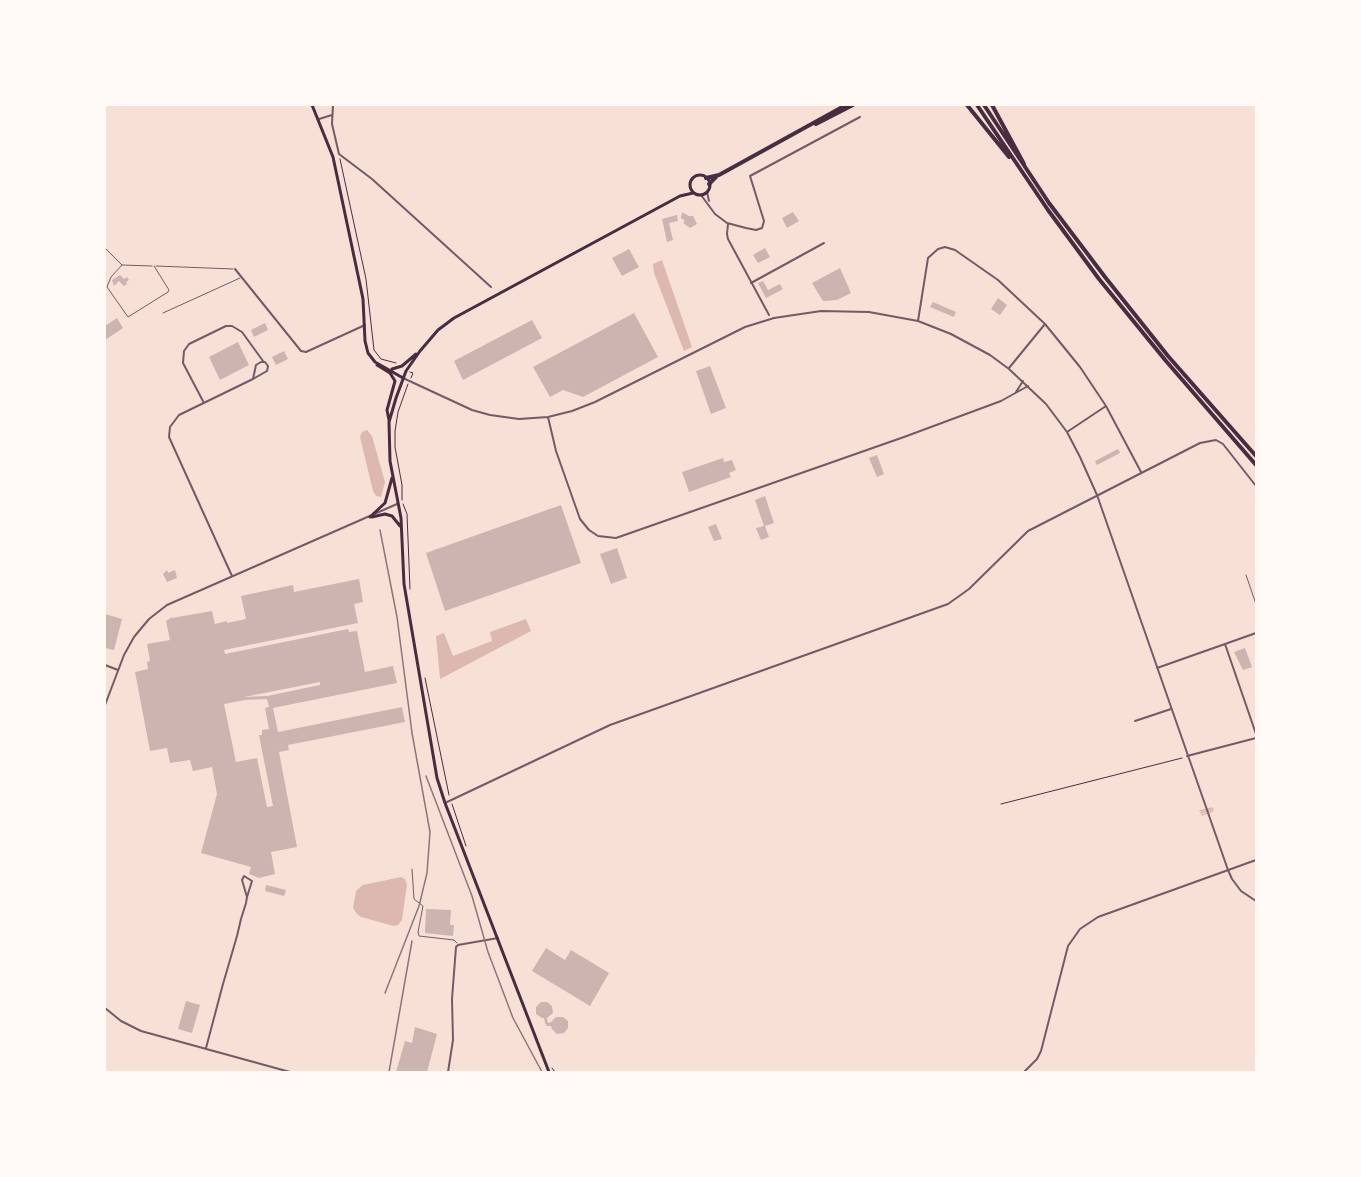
<!DOCTYPE html>
<style>
body{margin:0}
#map{position:relative;width:1361px;height:1177px;overflow:hidden;background:#f7e1d7;font-family:"Archivo Narrow",sans-serif}
canvas{display:block}
.frame{position:absolute;inset:0;border:106px solid #fffaf5;pointer-events:none}
</style>
<div id="map">
<canvas width="1361" height="1177"></canvas>
<div class="frame"></div>
</div>
<script>
const c = document.querySelector('canvas').getContext('2d');
c.lineJoin = 'round';
function fill(path, color) { c.fillStyle = color; c.fill(path, 'evenodd'); }
const shape = rows => new Path2D(rows.map(r => 'M' + r).join(''));
function trace(path, color, width, dash) { c.strokeStyle = color; c.lineWidth = width; c.lineCap = dash ? 'butt' : 'round'; c.setLineDash(dash || []); c.stroke(path); }
const water = shape([
 [662,260,692,347,684,351,654,273,653,264],
 [367,430,372,436,385,482,381,497,376,496,373,491,360,437,362,432],
 [526,619,531,631,440,679,436,636,444,633,453,656,492,641,490,632],
 [401,877,405,879,407,884,402,920,398,925,394,926,361,917,357,914,353,908,356,891,359,888,363,885]
]);
const stream = shape([
 [1200,811,1212,808],
 [1201,813,1213,809],
 [1202,815,1213,811]
]);
const building = shape([
 [682,212,689,216,693,216,697,224,690,228,683,223,685,221,681,218],
 [793,212,799,221,787,228,782,218],
 [677,215,678,221,669,223,673,240,667,242,662,219],
 [765,248,770,257,758,263,753,255],
 [629,249,639,267,622,276,612,258],
 [840,268,851,293,837,300,823,301,812,283],
 [120,275,124,279,127,277,129,280,126,282,127,284,124,286,119,281,114,286,112,280],
 [763,281,768,290,780,284,783,289,766,298,758,283],
 [998,298,1007,305,1000,315,991,309],
 [933,302,956,312,954,317,930,307],
 [634,313,658,357,583,397,563,390,550,397,533,367],
 [117,318,123,328,105,340,105,326],
 [532,320,542,338,463,380,454,361],
 [265,323,268,330,254,337,251,330],
 [238,342,249,365,220,380,209,357],
 [284,351,288,359,276,365,272,357],
 [710,366,726,408,711,414,696,371],
 [1118,449,1120,453,1097,465,1095,461],
 [877,455,884,474,877,477,869,458],
 [723,458,724,462,732,460,736,470,729,473,731,477,689,492,682,472],
 [765,496,774,523,765,526,769,537,761,540,756,528,764,526,755,500],
 [561,505,581,563,445,611,426,553],
 [716,524,722,539,714,541,708,527],
 [617,548,627,578,611,584,600,554],
 [167,570,168,573,175,570,177,578,167,582,163,574],
 [359,579,363,602,354,604,358,623,224,650,225,654,348,629,349,632,357,631,365,672,393,666,397,683,273,708,278,732,402,707,405,722,288,745,289,750,279,752,297,847,271,852,275,874,259,878,249,874,251,867,201,853,217,794,212,767,193,771,190,760,170,763,167,748,150,751,135,672,148,669,147,662,150,661,147,644,170,640,166,621,172,617,172,618,212,611,215,624,227,621,227,623,246,619,241,596,293,585,294,592],
 [320,682,320,685,267,696,244,697],
 [267,699,269,707,265,708,269,729,262,730,262,735,259,735,273,806,267,807,257,758,236,762,224,704,245,700],
 [105,614,122,619,114,650,105,648],
 [1245,648,1252,667,1243,670,1234,652],
 [266,885,286,890,284,896,265,891],
 [426,909,451,910,450,925,454,925,453,936,425,933],
 [546,948,565,960,571,950,609,973,590,1006,532,971],
 [186,1001,200,1005,192,1033,178,1029],
 [541,1002,547,1002,552,1006,553,1013,547,1018,548,1023,551,1022,556,1017,563,1017,568,1021,568,1028,564,1033,557,1034,552,1029,551,1026,547,1026,545,1023,544,1018,542,1018,536,1014,536,1007],
 [415,1027,437,1034,427,1072,396,1072,405,1041,412,1043]
]);
const path = shape([
 [340,159,366,279,374,350,381,359,396,363],
 [410,372,413,373,411,378],
 [402,500,402,485,395,447,395,431,398,412,408,384],
 [403,504,407,514,410,589],
 [425,678,449,795],
 [452,804,466,846],
 [1001,804,1182,758],
 [552,1068,555,1072]
]);
const service = shape([
 [105,248,122,265,152,266],
 [122,265,111,277,107,287,128,317,168,292,169,290,154,266],
 [156,266,233,269],
 [163,313,240,278],
 [1246,575,1256,604],
 [412,869,414,899,423,906,418,932,419,936,454,940,457,943]
]);
const minor = shape([
 [333,105,332,124,339,154,372,179,491,287],
 [319,119,332,115],
 [707,192,709,201],
 [701,195,715,214,727,223,746,228,756,230,762,228,764,221,750,176,860,117],
 [728,224,727,234,728,239,769,315],
 [235,269,301,351,306,352,365,325],
 [751,283,824,243],
 [918,321,928,258,938,249,945,247,955,250,998,280,1045,324,1080,367,1106,406,1141,472],
 [1009,368,1045,324],
 [403,378,472,410,490,415,519,419,548,417,572,411,595,402,745,327,774,318,821,311,869,312,918,321,951,334,990,355,1009,369,1046,404,1067,432,1080,457,1097,495,1228,870,1232,879,1241,891,1256,901],
 [1016,392,1023,381],
 [204,403,183,363,184,351,189,344,226,326,232,326,242,332,263,361],
 [548,417,556,451,580,519,589,530,598,536,616,538,904,437,1001,401,1028,386],
 [1067,432,1106,406],
 [232,576,169,437,170,427,179,415,253,379,256,365,261,362,265,362,268,366,267,371,253,379],
 [1256,633,1225,644,1256,734],
 [105,665,118,670],
 [1157,668,1225,644],
 [105,705,124,655,134,637,149,619,167,605,397,504],
 [1135,721,1171,709],
 [1187,756,1256,738],
 [445,803,610,725,948,604,969,589,1028,531,1200,443,1216,440,1223,444,1256,486],
 [105,1008,121,1021,141,1031,290,1072],
 [206,1048,223,984,237,936,241,919,246,903,247,897,252,881,244,876,242,880,247,897],
 [448,1072,453,1040,452,999,456,947,458,945,498,938],
 [926,1072,937,1072],
 [1024,1072,1037,1059,1041,1051,1068,946,1080,929,1098,917,1256,860]
]);
const secondary = shape([
 [312,105,333,157,363,299,365,341,368,353,375,362,403,378],
 '690 185a10 10 0 1 1 20 0a10 10 0 1 1-20 0Z',
 [377,365,390,373,395,381,387,410,389,420],
 [392,369,402,366,416,354],
 [370,517,385,503,392,478],
 [372,517,385,514,392,516,400,526],
 [549,1072,445,803,437,778,404,584,401,518,390,461,389,422,396,398,406,371,420,351,438,330,454,318,680,196,693,193]
]);
const motorway = shape([
 [967,105,1009,157],
 [977,105,1048,210,1099,279,1166,361,1256,465],
 [984,105,1049,203,1105,277,1168,356,1256,456],
 [992,105,1024,164],
 [816,124,853,105],
 [706,178,719,175,846,105],
 [709,184,716,177]
]);
const rail = shape([
 [380,530,397,617,412,733,430,832,427,873,419,906,385,993],
 [426,776,472,896,488,952,513,1018,542,1072],
 [389,1072,412,941]
]);
fill(water, '#dcb8b0');
trace(stream, '#dcb8b0', 1.5);
fill(building, '#ccb4b1');
trace(path, '#4a2c40', 1);
trace(service, '#755966', 1);
trace(minor, '#755966', 2);
trace(secondary, '#4a2c40', 3);
trace(motorway, '#4a2c40', 4);
trace(rail, '#8f747c', 1.5);
</script>
